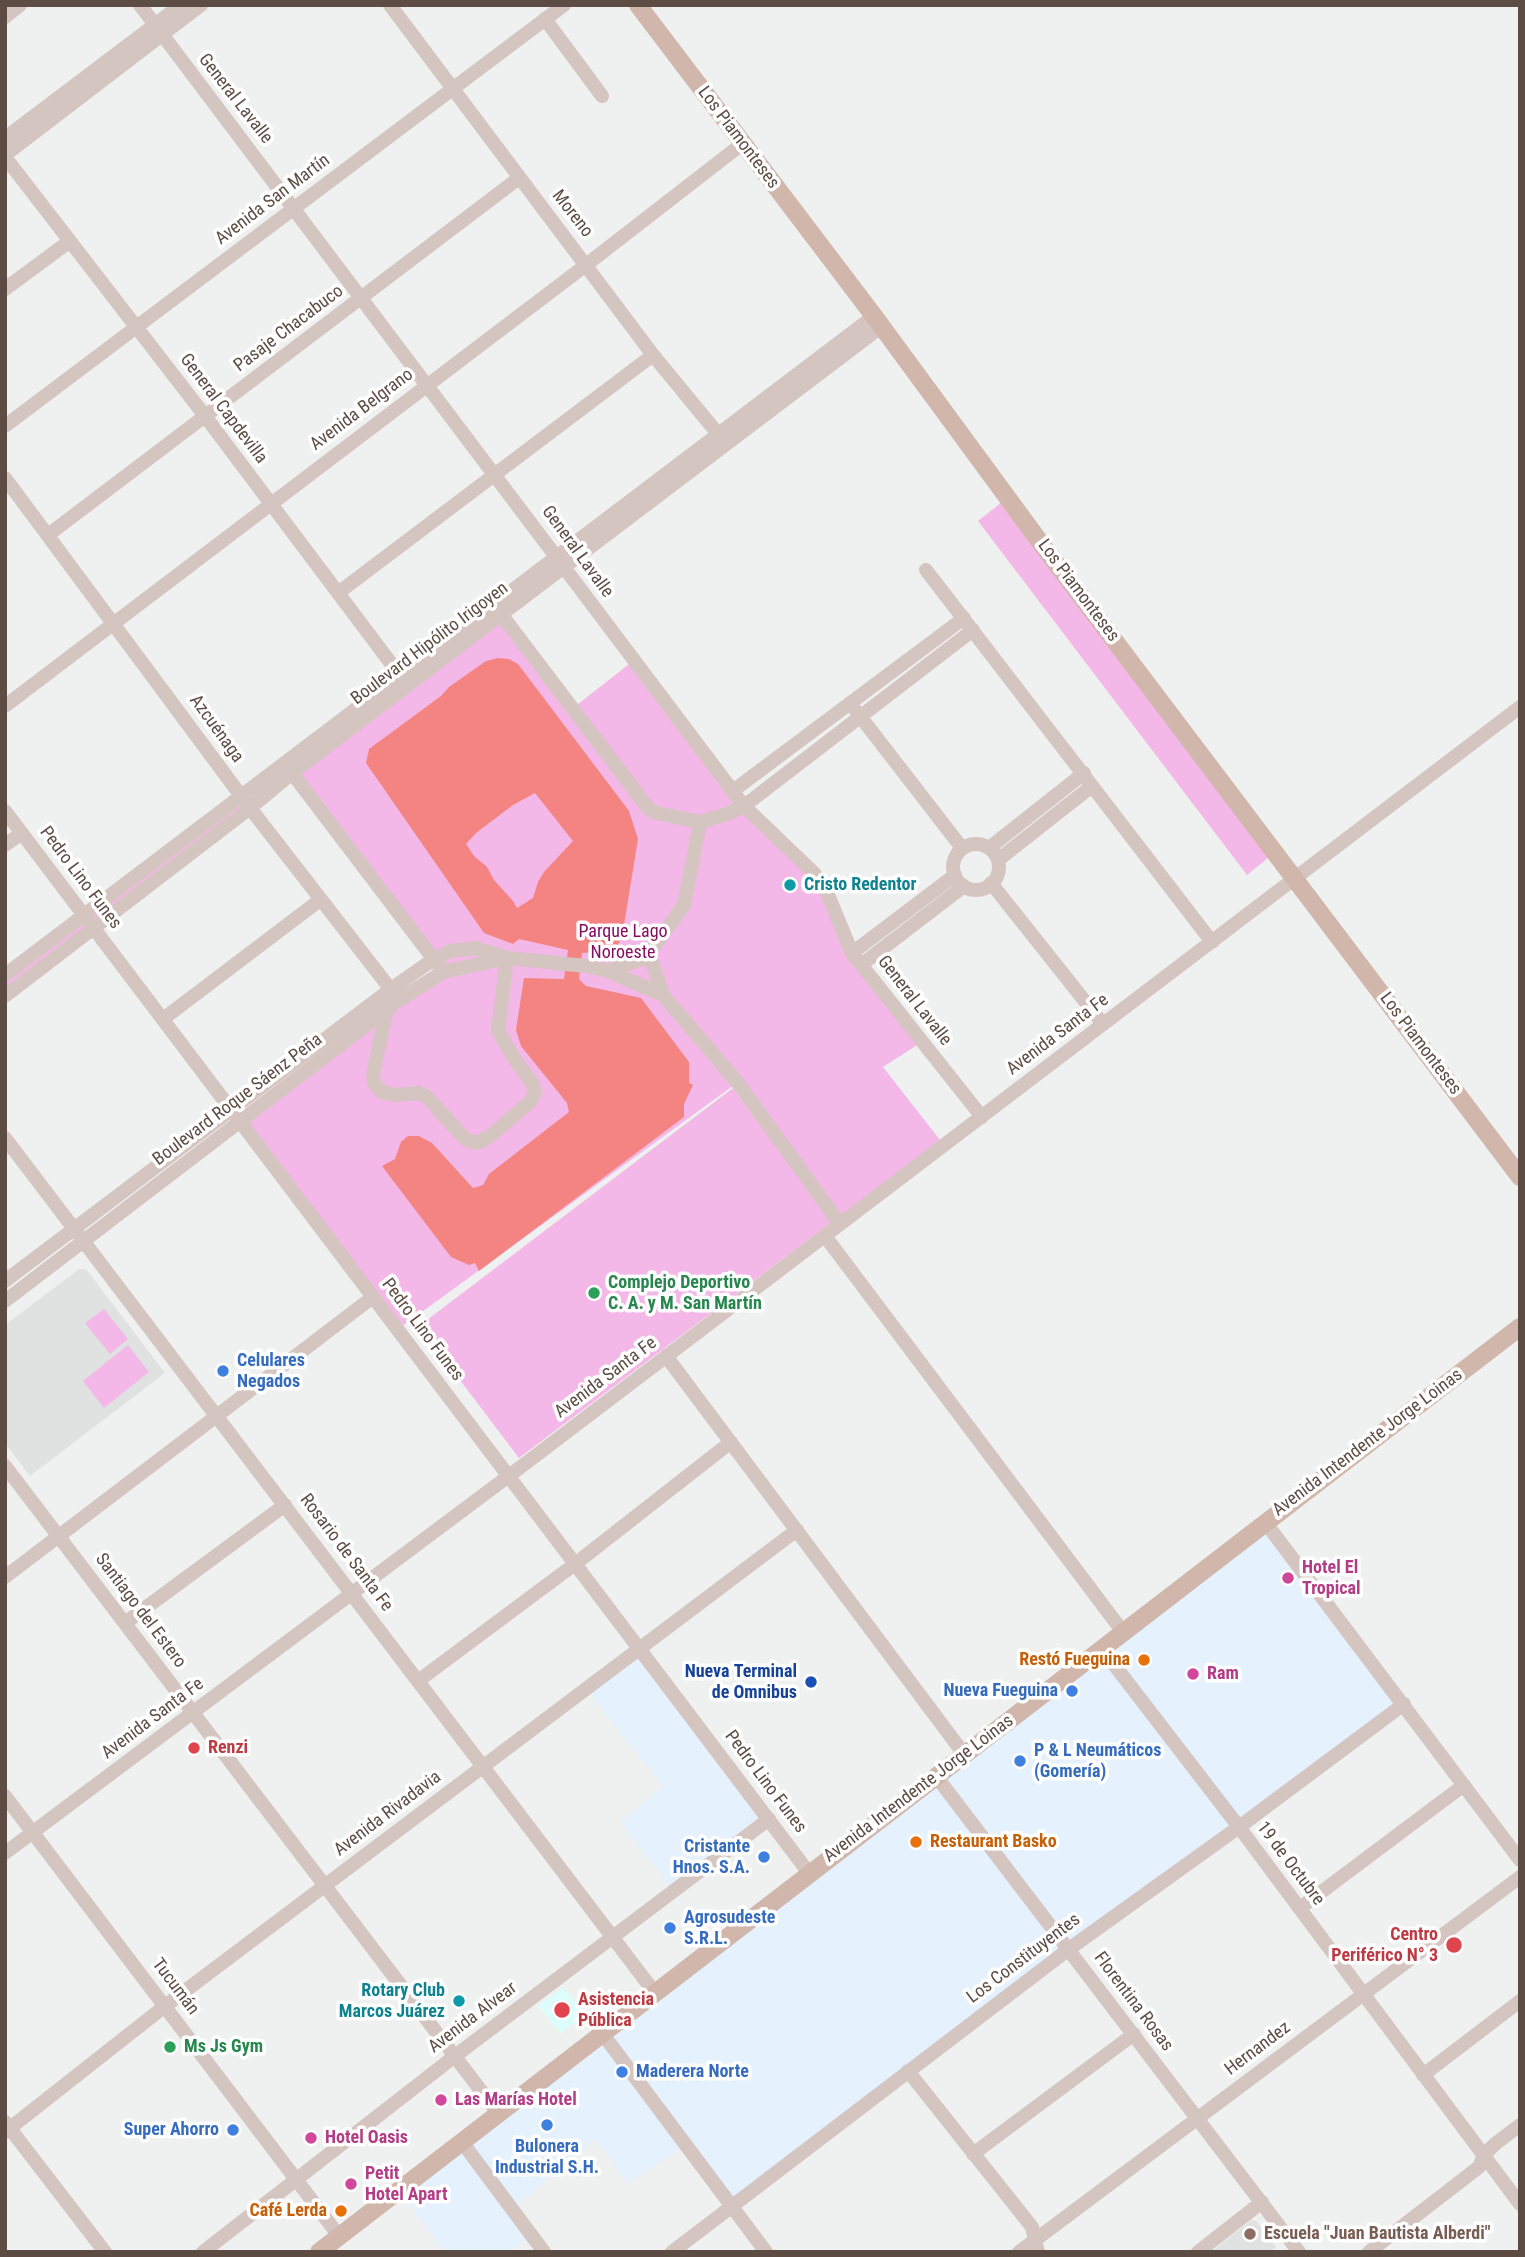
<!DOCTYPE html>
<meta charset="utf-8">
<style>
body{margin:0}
#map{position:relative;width:1525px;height:2257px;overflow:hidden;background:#eef1f0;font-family:"Roboto Condensed",sans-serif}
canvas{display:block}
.frame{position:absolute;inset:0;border:7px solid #5d4c44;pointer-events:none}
</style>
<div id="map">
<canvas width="1525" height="2257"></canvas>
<div class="frame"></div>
</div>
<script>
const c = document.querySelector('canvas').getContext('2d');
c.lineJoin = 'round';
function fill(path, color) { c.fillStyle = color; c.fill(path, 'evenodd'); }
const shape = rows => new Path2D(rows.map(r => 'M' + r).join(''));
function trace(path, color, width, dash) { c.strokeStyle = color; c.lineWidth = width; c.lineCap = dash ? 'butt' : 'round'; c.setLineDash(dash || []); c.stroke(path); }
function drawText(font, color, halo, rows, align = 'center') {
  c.font = font + ' "Roboto Condensed",sans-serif'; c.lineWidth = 7; c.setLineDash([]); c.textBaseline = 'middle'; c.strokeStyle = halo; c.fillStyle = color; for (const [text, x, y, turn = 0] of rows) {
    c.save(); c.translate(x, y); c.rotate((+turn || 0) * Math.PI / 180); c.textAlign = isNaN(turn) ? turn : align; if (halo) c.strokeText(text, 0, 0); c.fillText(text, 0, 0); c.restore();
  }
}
const commercial = shape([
 [1265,1522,1404,1704,731,2205,686,2145,628,2183,595,2139,512,2209,531,2236,507,2252,445,2252,398,2190],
 [641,1649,769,1819,674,1892,620,1822,663,1787,586,1689]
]);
const education = shape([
 [79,1269,86,1269,165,1373,30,1476,5,1443,5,1325],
 [1252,2220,1256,2221,1276,2247,1269,2252,1211,2252]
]);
const medical = shape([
 [563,1987,585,2014,561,2034,538,2006]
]);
const green = shape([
 [1002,502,1268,858,1247,875,978,521],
 [502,614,573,708,633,661,734,790,814,873,841,926,922,1042,883,1067,944,1145,840,1224,737,1083,397,1330,241,1123,442,972,293,775,5,996,5,975],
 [733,1088,833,1221,519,1458,419,1326],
 [104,1309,128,1339,110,1354,85,1323],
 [128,1345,149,1372,104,1408,83,1381]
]);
const water = shape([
 [498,658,509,659,518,664,629,811,638,839,622,937,617,946,607,951,582,953,579,979,586,986,641,998,689,1062,689,1083,693,1085,684,1104,684,1117,479,1271,475,1263,469,1265,451,1257,382,1166,395,1159,401,1142,408,1136,419,1136,432,1143,473,1188,483,1185,489,1174,569,1112,567,1103,521,1046,516,1030,524,978,564,979,568,950,519,939,513,944,484,933,366,763,369,749,441,696,449,687,486,661],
 [535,793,573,841,544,872,538,882,533,898,517,908,513,901,494,880,487,867,474,856,466,844,476,833,513,805]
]);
const minor = shape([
 [140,5,744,806,814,873,826,890,852,953,982,1117],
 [390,5,653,355,723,440],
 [5,17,20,5],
 [545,19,602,96],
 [5,138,181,5],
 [5,155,201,5],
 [5,157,205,416,405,682],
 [5,289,70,241],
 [5,426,564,5],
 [5,478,250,808,399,1000],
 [48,535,519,178],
 [926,570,1212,942],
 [338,593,653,355],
 [501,614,648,808,656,813,700,822,727,814,744,806,973,630],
 [5,706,586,265,742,144],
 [856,711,962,848],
 [292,773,438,965],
 [734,790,964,618],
 [5,811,809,1873],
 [700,822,684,905,651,951,650,956,663,995,738,1083,840,1224],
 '953 867a23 23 0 1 1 46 0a23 23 0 1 1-46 0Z',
 [5,845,22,833],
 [989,848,1084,773],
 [998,860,1092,786],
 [991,883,1103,1024],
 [852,953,955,875],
 [861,965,964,886],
 [608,971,650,956],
 [5,975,874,316],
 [5,996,250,808,292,773,881,327],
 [387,1009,373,1074,374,1083,382,1092,393,1095,419,1093,427,1097,466,1140,477,1143,490,1136,530,1102,535,1092,531,1081,517,1063,498,1031,507,958],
 [163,1019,320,900],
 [5,1138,655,1993],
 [825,1236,1123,1632],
 [5,1281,391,989,434,959,451,951,475,948,507,958,586,966,608,971,663,995],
 [5,1301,399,1000,443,972,506,958],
 [666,1356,964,1754],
 [5,1466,498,2113],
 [1265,1522,1520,1860],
 [5,1577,373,1297],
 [125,1623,285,1505],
 [1102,1649,1239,1827,1520,2204],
 [418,1681,575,1564,731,1442],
 [936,1776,1299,2252],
 [5,1796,339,2236],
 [5,1853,530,1460,1520,707],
 [1300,1908,1464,1785],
 [602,2033,766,2252],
 [908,2071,1032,2227,1038,2252],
 [1423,2075,1520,2001],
 [5,2122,105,2252],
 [5,2132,165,2006,797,1530],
 [462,2142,544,2252],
 [973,2154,1134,2034],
 [203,2252,455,2056,769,1819],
 [672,2252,1069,1949,1239,1827,1404,1704],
 [1019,2252,1520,1877],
 [1198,2252,1262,2202],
 [1369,2252,1479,2167,1484,2155,1495,2144,1520,2125]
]);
const major = shape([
 [638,5,874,316,1043,546,1520,1177],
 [319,2252,1520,1327]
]);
const markers = [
 [790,885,7,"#0f9aa8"],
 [594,1293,7,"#2e9e5b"],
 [223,1371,7,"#3f7fe0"],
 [1288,1578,7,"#d1479c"],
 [1144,1660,7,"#e8710a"],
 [1193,1674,7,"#d1479c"],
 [811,1682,7,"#1a4fb4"],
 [1072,1691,7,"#3f7fe0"],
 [194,1748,7,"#e0444e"],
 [1020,1761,7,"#3f7fe0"],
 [916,1842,7,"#e8710a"],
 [764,1857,7,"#3f7fe0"],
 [670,1928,7,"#3f7fe0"],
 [1454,1945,9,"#e0444e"],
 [459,2001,7,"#0f9aa8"],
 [562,2010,9,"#e0444e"],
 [170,2047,7,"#2e9e5b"],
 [622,2072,7,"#3f7fe0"],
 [441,2100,7,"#d1479c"],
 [547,2125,7,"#3f7fe0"],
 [233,2130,7,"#3f7fe0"],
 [311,2138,7,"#d1479c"],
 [351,2184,7,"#d1479c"],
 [341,2211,7,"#e8710a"],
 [1250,2234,7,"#8d6e63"]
];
const streetNames = [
 ["General Lavalle",235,99,52],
 ["Los Piamonteses",738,138,53],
 ["Avenida San Martín",273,200,-37],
 ["Moreno",572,214,52],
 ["Pasaje Chacabuco",289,329,-37],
 ["General Capdevilla",223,409,53],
 ["Avenida Belgrano",362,410,-37],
 ["General Lavalle",577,552,54],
 ["Los Piamonteses",1078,591,53],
 ["Boulevard Hipólito Irigoyen",430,644,-37],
 ["Azcuénaga",216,729,54],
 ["Pedro Lino Funes",80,878,53],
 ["General Lavalle",914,1001,52],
 ["Avenida Santa Fe",1058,1035,-37],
 ["Los Piamonteses",1420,1044,53],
 ["Boulevard Roque Sáenz Peña",238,1100,-37],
 ["Pedro Lino Funes",422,1330,53],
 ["Avenida Santa Fe",606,1378,-37],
 ["Avenida Intendente Jorge Loinas",1368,1443,-37],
 ["Rosario de Santa Fe",346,1553,53],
 ["Santiago del Estero",140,1611,53],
 ["Avenida Santa Fe",153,1719,-37],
 ["Pedro Lino Funes",765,1782,53],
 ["Avenida Intendente Jorge Loinas",919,1789,-37],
 ["Avenida Rivadavia",388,1814,-37],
 ["19 de Octubre",1290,1864,53],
 ["Los Constituyentes",1024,1959,-37],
 ["Tucumán",175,1987,53],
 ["Florentina Rosas",1133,2002,53],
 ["Avenida Alvear",473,2018,-37],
 ["Hernandez",1258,2049,-37]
];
const cultureNames = [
 ["Cristo Redentor",804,885],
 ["Rotary Club",445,1991,"right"],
 ["Marcos Juárez",445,2012,"right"]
];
const parkNames = [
 ["Parque Lago",623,932],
 ["Noroeste",623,953]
];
const leisureNames = [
 ["Complejo Deportivo",608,1283],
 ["C. A. y M. San Martín",608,1304],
 ["Ms Js Gym",184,2047]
];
const shopNames = [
 ["Celulares",237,1361],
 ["Negados",237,1382],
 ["Nueva Fueguina",1058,1691,"right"],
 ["P & L Neumáticos",1034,1751],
 ["(Gomería)",1034,1772],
 ["Cristante",750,1847,"right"],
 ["Hnos. S.A.",750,1868,"right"],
 ["Agrosudeste",684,1918],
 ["S.R.L.",684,1939],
 ["Maderera Norte",636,2072],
 ["Super Ahorro",219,2130,"right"],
 ["Bulonera",547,2147,"center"],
 ["Industrial S.H.",547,2168,"center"]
];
const hotelNames = [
 ["Hotel El",1302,1568],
 ["Tropical",1302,1589],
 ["Ram",1207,1674],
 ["Las Marías Hotel",455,2100],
 ["Hotel Oasis",325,2138],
 ["Petit",365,2174],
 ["Hotel Apart",365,2195]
];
const foodNames = [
 ["Restó Fueguina",1130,1660],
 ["Restaurant Basko",930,1842,"left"],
 ["Café Lerda",327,2211]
];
const transitNames = [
 ["Nueva Terminal",797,1672],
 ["de Omnibus",797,1693]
];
const healthNames = [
 ["Renzi",208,1748],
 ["Centro",1438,1935,"right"],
 ["Periférico N° 3",1438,1956,"right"],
 ["Asistencia",578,2000],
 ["Pública",578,2021]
];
const educationNames = [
 ["Escuela \"Juan Bautista Alberdi\"",1264,2234]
];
fill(commercial, '#e5f1fd');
fill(education, '#e0e2e1');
fill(medical, '#dcfdfa');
fill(green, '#f3b8e7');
fill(water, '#f48481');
trace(minor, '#d5c5c0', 14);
trace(major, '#d0b6ab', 18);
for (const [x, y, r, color] of markers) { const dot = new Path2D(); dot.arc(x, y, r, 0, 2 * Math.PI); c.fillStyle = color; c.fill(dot); trace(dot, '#fff', 2.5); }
drawText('18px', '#5d4c44', '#fff', streetNames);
drawText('bold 18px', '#0d838f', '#fff', cultureNames, 'left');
drawText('18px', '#850e5f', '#fff', parkNames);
drawText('bold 18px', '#27864d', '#fff', leisureNames, 'left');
drawText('bold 18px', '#366cbe', '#fff', shopNames, 'left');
drawText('bold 18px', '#b23c85', '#fff', hotelNames, 'left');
drawText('bold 18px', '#c56008', '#fff', foodNames, 'right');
drawText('bold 18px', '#164399', '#fff', transitNames, 'right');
drawText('bold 18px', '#be3a42', '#fff', healthNames, 'left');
drawText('bold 18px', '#785e54', '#fff', educationNames, 'left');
</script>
